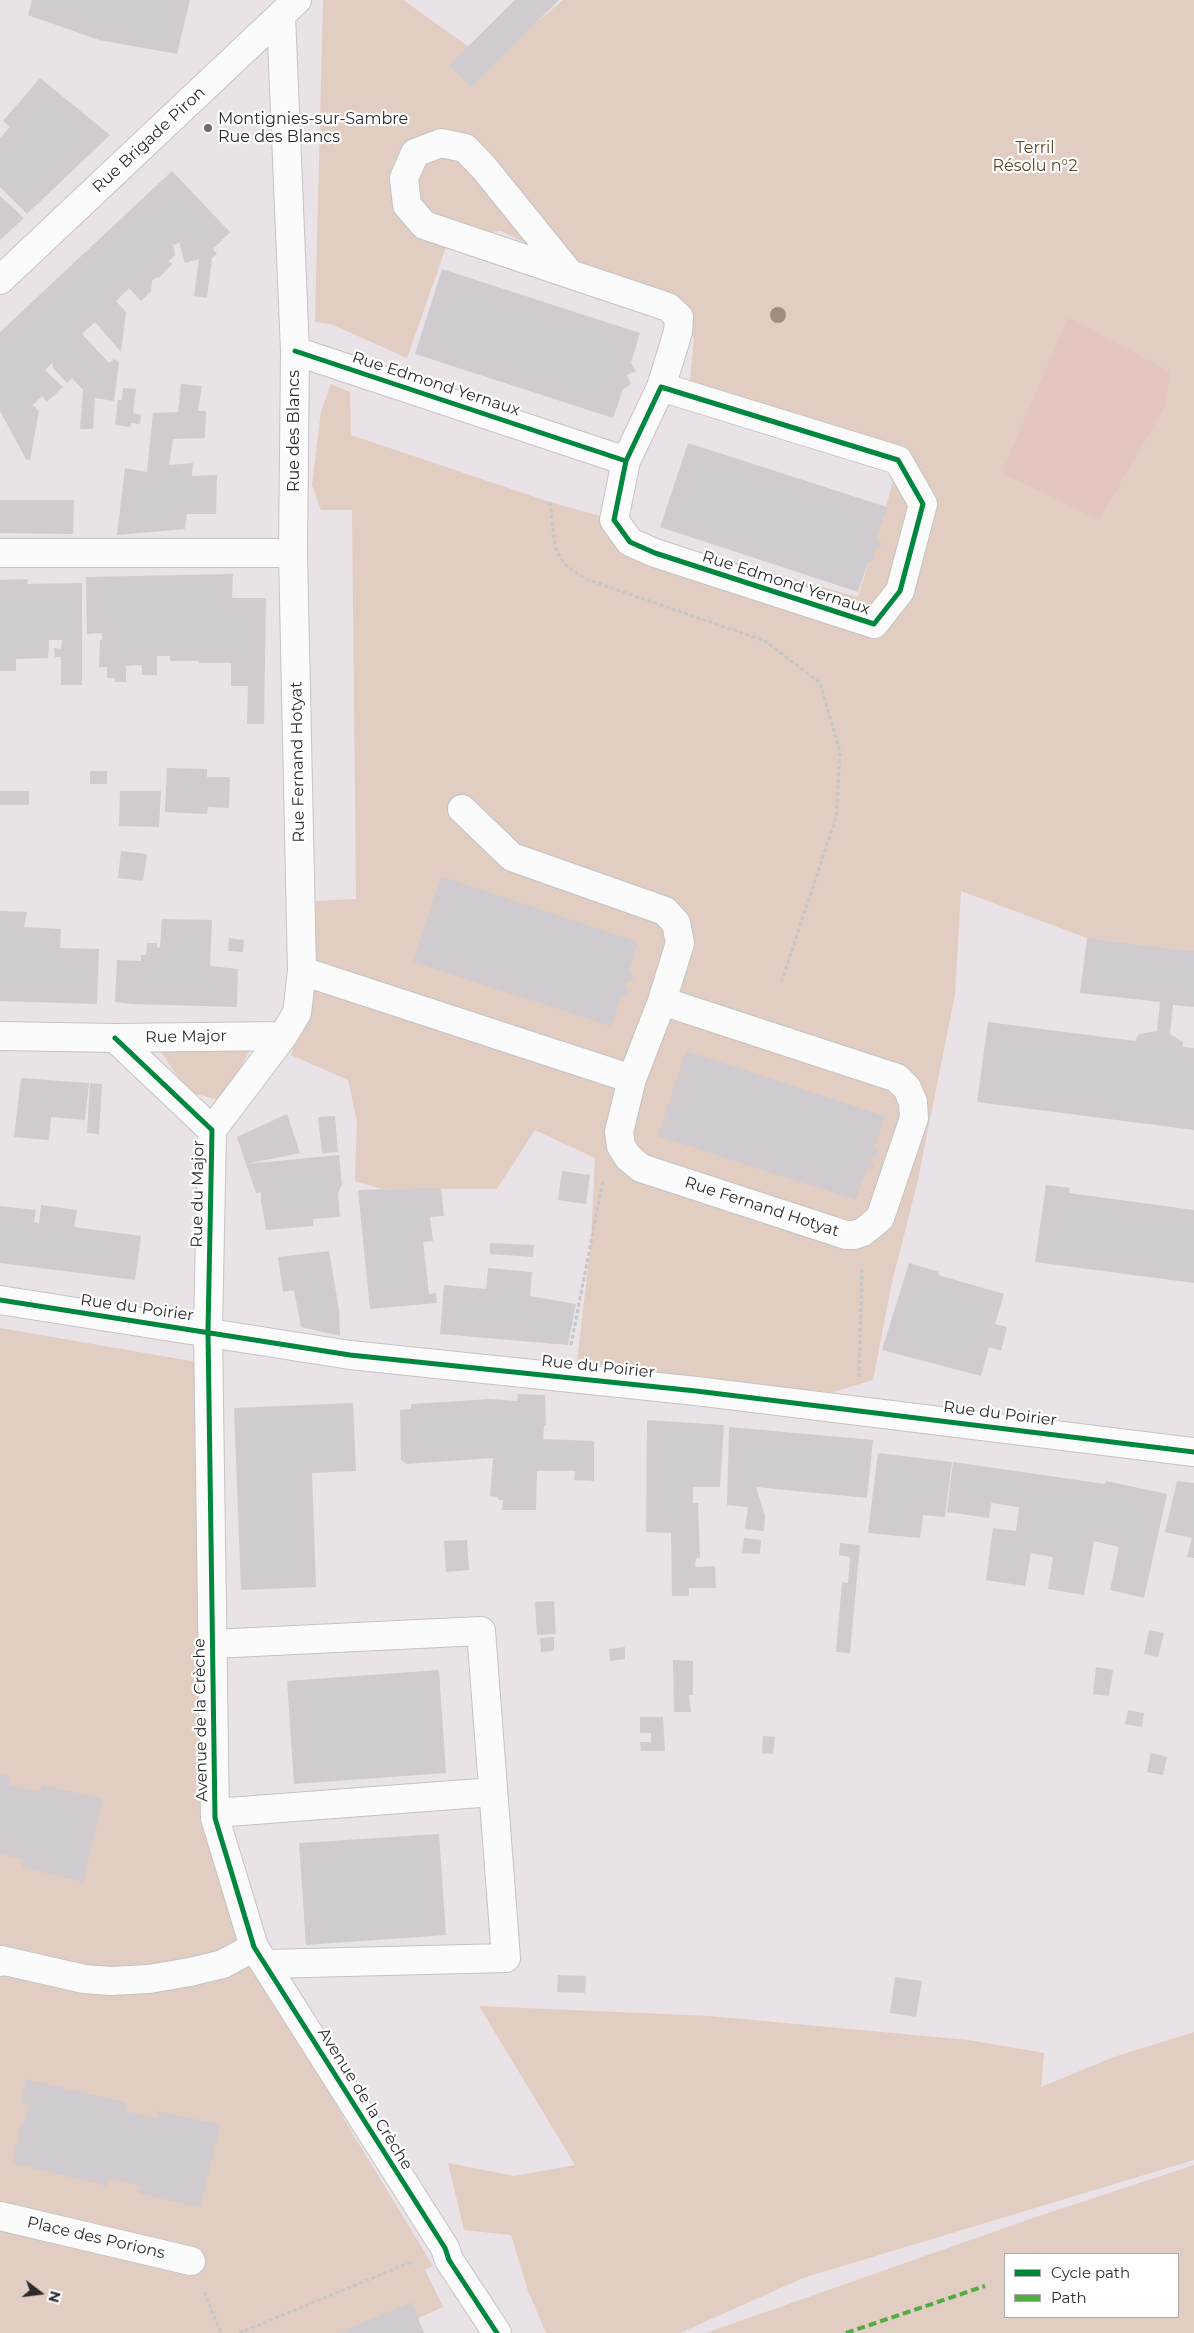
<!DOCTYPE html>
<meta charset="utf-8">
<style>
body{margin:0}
#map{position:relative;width:1194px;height:2333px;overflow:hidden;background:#e9e3e7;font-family:Montserrat,sans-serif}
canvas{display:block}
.legend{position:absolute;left:1004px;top:2253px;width:175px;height:65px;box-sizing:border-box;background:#fff;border:1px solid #ababab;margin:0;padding:6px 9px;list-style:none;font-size:15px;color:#2c2c2c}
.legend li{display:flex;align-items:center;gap:10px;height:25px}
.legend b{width:25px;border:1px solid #ababab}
.north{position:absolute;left:15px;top:2268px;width:50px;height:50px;-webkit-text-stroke:4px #fff;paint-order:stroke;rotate:105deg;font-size:14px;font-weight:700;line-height:20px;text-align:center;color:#2c2c2c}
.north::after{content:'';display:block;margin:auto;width:18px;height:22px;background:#2c2c2c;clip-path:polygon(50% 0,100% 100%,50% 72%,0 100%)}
</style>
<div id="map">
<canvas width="1194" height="2333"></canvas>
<ul class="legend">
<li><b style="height:6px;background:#00873e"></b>Cycle path</li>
<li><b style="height:6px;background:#54ab44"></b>Path</li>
</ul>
<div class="north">N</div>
</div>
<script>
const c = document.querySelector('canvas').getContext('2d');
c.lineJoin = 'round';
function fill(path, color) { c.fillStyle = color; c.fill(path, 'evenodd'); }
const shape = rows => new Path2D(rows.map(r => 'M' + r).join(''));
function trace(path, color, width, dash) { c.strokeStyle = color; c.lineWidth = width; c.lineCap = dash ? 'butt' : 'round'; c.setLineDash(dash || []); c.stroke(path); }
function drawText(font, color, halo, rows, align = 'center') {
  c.font = font + ' Montserrat,sans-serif'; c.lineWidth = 4.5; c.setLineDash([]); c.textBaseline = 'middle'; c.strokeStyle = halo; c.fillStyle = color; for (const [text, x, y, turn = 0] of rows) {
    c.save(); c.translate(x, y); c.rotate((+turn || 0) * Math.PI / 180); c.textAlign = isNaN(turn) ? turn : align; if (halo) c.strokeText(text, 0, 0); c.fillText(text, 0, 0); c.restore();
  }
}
const green = shape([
 [323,0,403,0,490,62,563,0,1194,0,1194,951,1087,938,961,891,955,994,917,1184,892,1282,873,1380,826,1394,577,1362,591,1241,595,1158,535,1130,497,1189,382,1189,355,1181,357,1122,348,1080,291,1055,313,988,316,901,356,899,352,510,321,510,312,485,321,411,331,384,350,392,351,435,550,502,614,520,642,536,858,597,887,504,898,460,780,424,690,381,694,338,668,307,558,259,501,231,450,236,407,358,331,324,315,322],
 [257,1036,224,1101,188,1092,151,1037],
 [0,1328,197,1362,229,1899,266,1964,345,2121,433,2266,425,2270,443,2307,386,2333,0,2333],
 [479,2006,710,2016,968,2040,1044,2053,1041,2087,1114,2057,1194,2032,1194,2160,803,2278,680,2333,546,2333,528,2291,511,2235,464,2230,448,2163,514,2176,575,2165],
 [1194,2165,1194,2333,706,2333,1033,2218],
 [1178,2254,1178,2317,1005,2317,1005,2254]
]);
const pitch = shape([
 [1068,317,1170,372,1165,406,1099,520,1002,473]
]);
const building = shape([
 [32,0,190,0,177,54,99,40,28,15],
 [515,0,559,0,471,87,449,65],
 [40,78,110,135,27,214,0,187,0,138,10,127,3,121],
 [172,171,230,232,213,249,217,254,212,258,207,298,194,296,199,259,185,263,179,242,175,245,173,244,175,255,169,261,172,264,159,278,157,277,152,281,151,291,141,301,129,288,116,301,126,312,121,352,95,322,82,334,109,363,114,359,119,362,114,401,95,398,93,429,80,429,83,390,72,378,67,383,54,369,52,363,45,370,63,387,47,402,42,396,33,405,39,411,30,460,26,459,0,411,0,332],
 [0,196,24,218,0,240],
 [442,269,640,333,631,363,636,371,627,375,631,384,623,389,613,418,415,354],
 [181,384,202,386,198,411,206,411,205,438,173,439,169,465,193,463,192,476,217,475,216,514,187,514,185,529,117,535,125,468,147,472,153,413,178,412],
 [123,388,136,389,133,413,141,415,140,424,131,423,130,427,115,425,118,400,122,400],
 [688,443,887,507,877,537,882,545,873,550,876,559,868,563,858,592,660,527],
 [0,500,74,500,73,534,0,533],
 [233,574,232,598,266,598,264,724,247,724,248,686,231,686,231,663,199,663,199,661,170,661,170,656,157,656,157,675,142,675,142,665,126,666,126,682,115,682,115,678,107,678,107,667,99,667,100,640,102,640,102,633,87,634,86,577],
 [28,579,27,584,82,583,82,685,61,685,61,657,55,657,54,648,61,649,62,640,49,640,48,658,16,659,16,671,0,671,0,580],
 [167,768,207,769,207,777,230,777,229,808,208,807,207,814,165,812],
 [90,771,107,771,107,784,90,784],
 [0,791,29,791,29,805,0,805],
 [120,791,161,791,159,827,119,826],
 [121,851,147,854,143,881,118,878],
 [441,876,638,942,629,971,634,979,625,983,629,993,621,997,611,1026,413,962],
 [0,911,27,912,24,927,61,929,60,948,99,949,97,1004,0,1001],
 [162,919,212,920,210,966,238,969,237,1007,132,1004,115,1002,117,960,141,961,141,955,146,955,147,943,157,943,157,947,160,948],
 [229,938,244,940,243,952,228,951],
 [1087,938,1194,951,1194,1007,1173,1005,1170,1034,1183,1042,1183,1047,1194,1048,1194,1130,977,1102,988,1022,1135,1041,1139,1034,1157,1031,1160,1002,1080,993],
 [686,1051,885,1116,875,1146,879,1153,870,1158,874,1167,866,1171,856,1200,658,1136],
 [21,1078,89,1083,85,1120,51,1117,49,1140,14,1137],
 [90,1083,102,1084,99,1134,87,1133],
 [287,1114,300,1153,246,1164,237,1137],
 [335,1116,338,1152,322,1153,318,1117],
 [339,1155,342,1185,338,1193,340,1217,313,1219,313,1226,266,1230,261,1201,261,1192,256,1193,246,1164],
 [562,1171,590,1175,586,1204,558,1200],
 [1046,1185,1070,1188,1069,1193,1194,1210,1194,1283,1035,1262],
 [441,1188,444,1216,430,1217,433,1241,423,1242,429,1294,436,1293,437,1303,370,1309,358,1190],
 [41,1205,77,1210,74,1227,141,1236,135,1280,0,1263,0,1206,36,1210,34,1222,39,1223],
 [490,1243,534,1245,533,1257,490,1254],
 [329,1251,339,1310,340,1336,301,1327,294,1290,283,1292,278,1257],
 [909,1263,939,1272,938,1275,1004,1294,995,1324,1007,1327,1001,1351,989,1347,981,1376,882,1350],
 [488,1268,532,1272,530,1296,576,1304,568,1345,440,1334,444,1285,486,1289],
 [518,1394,545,1395,546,1426,544,1426,543,1439,594,1441,594,1481,574,1480,575,1471,537,1471,536,1510,502,1510,503,1500,498,1500,498,1497,490,1496,493,1458,407,1464,401,1460,400,1410,411,1409,411,1404,490,1399,517,1401],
 [353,1403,356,1471,312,1473,316,1587,241,1590,234,1408],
 [647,1420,724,1425,720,1487,693,1487,693,1503,698,1503,700,1558,696,1558,695,1567,715,1566,716,1588,689,1588,689,1596,672,1596,671,1533,646,1532],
 [729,1427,873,1440,867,1498,756,1487,765,1516,764,1531,745,1529,748,1507,727,1505],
 [878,1453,952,1462,945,1517,923,1515,920,1538,868,1533],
 [953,1462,1105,1484,1106,1481,1167,1494,1144,1598,1110,1590,1119,1547,1094,1541,1084,1595,1048,1589,1053,1557,1031,1553,1025,1586,986,1580,993,1528,1016,1531,1019,1507,991,1503,989,1518,947,1512],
 [1177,1481,1194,1483,1194,1558,1187,1557,1192,1538,1165,1532],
 [744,1538,761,1540,760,1554,742,1553],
 [467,1540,469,1570,446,1572,444,1541],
 [840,1543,860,1545,850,1653,836,1652,842,1582,848,1583,850,1557,839,1555],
 [554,1601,556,1634,537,1635,535,1602],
 [1149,1630,1164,1633,1158,1657,1144,1654],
 [554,1637,554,1651,541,1652,540,1638],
 [625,1647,625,1659,610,1661,609,1649],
 [673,1660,693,1661,693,1695,689,1695,691,1712,674,1712],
 [1096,1667,1113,1670,1109,1696,1093,1694],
 [439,1670,446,1773,294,1784,287,1681],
 [1128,1710,1144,1713,1142,1727,1125,1724],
 [640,1717,663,1717,665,1751,641,1751,640,1742,651,1742,651,1733,640,1733],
 [763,1736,775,1737,773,1754,762,1753],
 [1151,1753,1167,1757,1163,1775,1147,1772],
 [0,1774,11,1777,9,1785,40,1792,42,1785,103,1799,83,1882,22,1867,24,1860,0,1854],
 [439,1834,446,1935,306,1945,299,1843],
 [558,1975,586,1976,585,1993,557,1992],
 [895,1977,922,1981,916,2017,890,2013],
 [26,2079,127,2103,125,2111,157,2119,158,2111,220,2125,200,2208,139,2193,141,2186,109,2178,107,2186,12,2163,21,2125,23,2125,29,2104,21,2102],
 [412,2302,424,2333,338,2333]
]);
const path = shape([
 [550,502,555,547,564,564,586,579,765,641,820,683,840,752,836,818,781,983],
 [571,1345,603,1180],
 [859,1377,862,1267],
 [204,2292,221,2333],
 [239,2333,414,2261]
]);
const minor = shape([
 [569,273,485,169,465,148,441,143,415,153,404,178,407,205,424,225,668,307,679,317,678,332,661,387],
 [0,280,297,0],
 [295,351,626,461,614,520,630,542,655,553,874,624,900,591,923,504,898,460,661,387,626,461],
 [0,553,293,553],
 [462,809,512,857,665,911,676,923,680,943,662,1001],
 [302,971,632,1079,619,1132,621,1146,628,1157,641,1168,846,1235,854,1235,863,1232,880,1218,914,1118,913,1102,907,1088,897,1078,662,1001,632,1079],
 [0,1036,115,1038,283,1036],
 [115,1038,212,1130,208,1331,215,1818,254,1947,445,2248,449,2260,497,2333],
 [212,1130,283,1036,297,1013,302,971,293,553,295,351,281,16],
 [0,1300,350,1355,696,1391,1194,1452],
 [212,1644,481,1631,506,1958,266,1964],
 [215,1813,493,1792],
 [0,1962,1,1960,84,1979,111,1981,149,1979,190,1972,223,1964,254,1947],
 [0,2216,191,2261]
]);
const quiet = shape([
 [846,2333,985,2286]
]);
const cycleway = shape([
 [295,351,626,461,614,520,630,542,655,553,874,624,900,591,923,504,898,460,661,387,626,461],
 [115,1038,212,1130,208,1331,215,1818,254,1947,445,2248,449,2260,497,2333],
 [0,1300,350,1355,696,1391,1194,1452]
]);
const trees = [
 [778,315]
];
const markers = [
 [208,128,5,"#6e6c6d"]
];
const poiNames = [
 ["Montignies-sur-Sambre",218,119],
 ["Rue des Blancs",218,137]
];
const streetNames = [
 ["Rue Brigade Piron",149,140,-43],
 ["Rue Edmond Yernaux",436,384,18],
 ["Rue des Blancs",294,431,-90],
 ["Rue Edmond Yernaux",786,583,18],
 ["Rue Fernand Hotyat",298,762,-91],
 ["Rue Major",186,1037,-1],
 ["Rue du Major",198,1194,-89],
 ["Rue Fernand Hotyat",762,1207,18],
 ["Rue du Poirier",137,1308,8],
 ["Rue du Poirier",598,1367,6],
 ["Rue du Poirier",1000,1414,7],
 ["Avenue de la Crèche",201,1720,-91],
 ["Avenue de la Crèche",365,2099,58],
 ["Place des Porions",96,2238,13]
];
const parkNames = [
 ["Terril",1035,148],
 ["Résolu n°2",1035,166]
];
fill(green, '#e1cdc2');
fill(pitch, '#e5c5c0');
fill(building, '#cfcbce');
trace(minor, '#c4c3c4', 30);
trace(path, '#c7c6c7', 3, [4, 2.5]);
trace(minor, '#fcfbfb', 28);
trace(quiet, '#54ab44', 4, [8, 4]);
trace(cycleway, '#00873e', 5);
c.fillStyle = '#9e8d7c';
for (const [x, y] of trees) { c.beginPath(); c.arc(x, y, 8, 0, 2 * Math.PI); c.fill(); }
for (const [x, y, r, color] of markers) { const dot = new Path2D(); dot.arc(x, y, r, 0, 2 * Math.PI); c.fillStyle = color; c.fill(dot); trace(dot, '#fff', 2); }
drawText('16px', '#2c2c2c', '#fff', poiNames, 'left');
drawText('16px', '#2c2c2c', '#fff', streetNames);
drawText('16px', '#604624', '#fff', parkNames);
</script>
